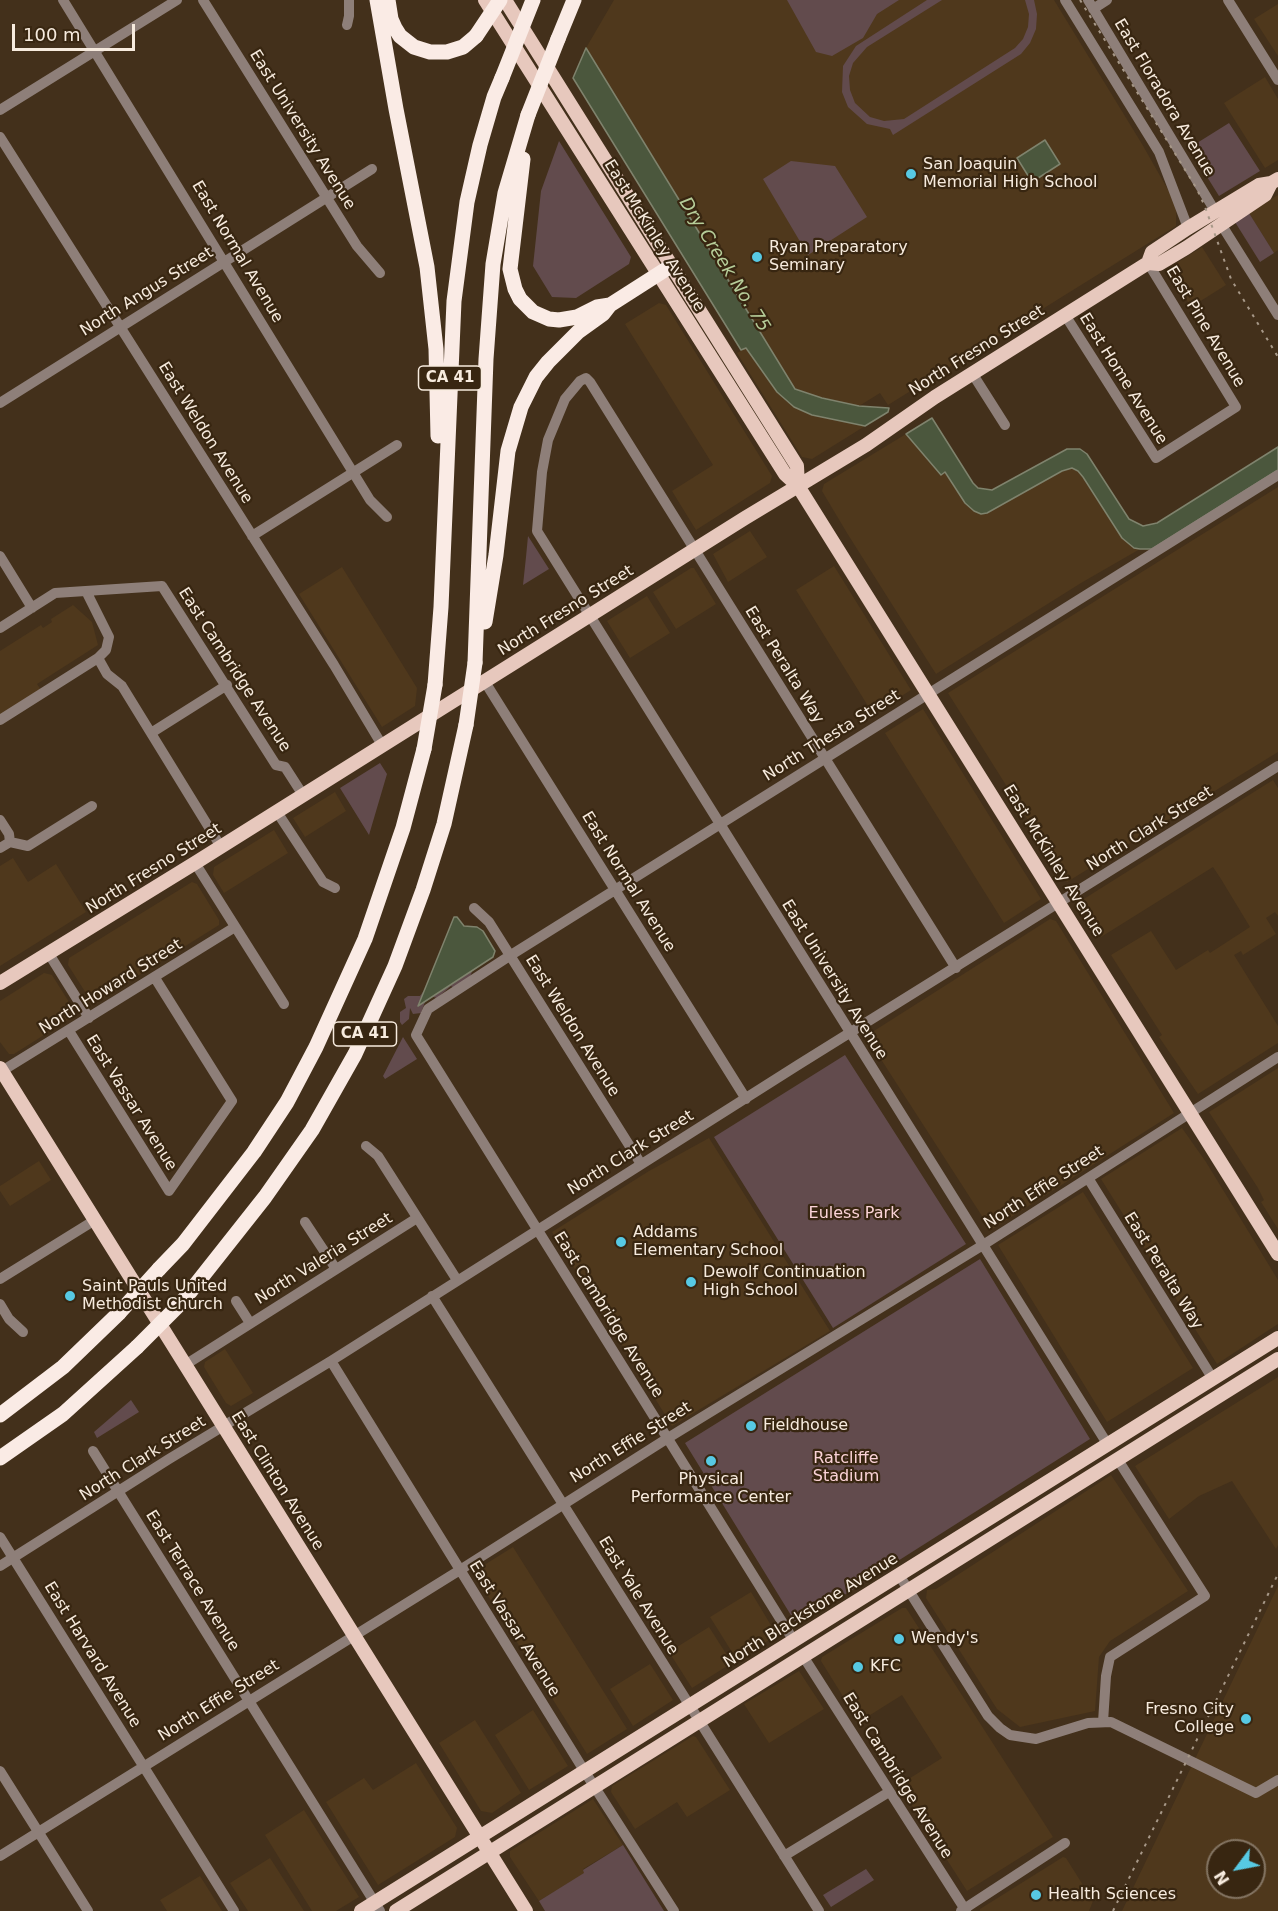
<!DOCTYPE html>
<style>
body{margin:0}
#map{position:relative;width:1278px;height:1911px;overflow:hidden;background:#43301b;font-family:"DejaVu Sans",sans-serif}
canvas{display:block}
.north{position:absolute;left:1206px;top:1839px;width:60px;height:60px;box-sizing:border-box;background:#382611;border:2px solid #847563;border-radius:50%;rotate:238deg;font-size:16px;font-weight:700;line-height:24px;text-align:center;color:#f7ebde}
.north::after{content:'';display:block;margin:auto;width:21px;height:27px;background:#57c9e3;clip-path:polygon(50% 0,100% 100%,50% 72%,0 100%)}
.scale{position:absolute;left:12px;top:24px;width:123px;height:27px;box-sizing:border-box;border:3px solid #f7ebde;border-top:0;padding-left:8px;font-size:18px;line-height:21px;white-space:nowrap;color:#f7ebde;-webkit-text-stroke:4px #382611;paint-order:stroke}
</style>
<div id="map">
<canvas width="1278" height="1911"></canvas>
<div class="north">N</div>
<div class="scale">100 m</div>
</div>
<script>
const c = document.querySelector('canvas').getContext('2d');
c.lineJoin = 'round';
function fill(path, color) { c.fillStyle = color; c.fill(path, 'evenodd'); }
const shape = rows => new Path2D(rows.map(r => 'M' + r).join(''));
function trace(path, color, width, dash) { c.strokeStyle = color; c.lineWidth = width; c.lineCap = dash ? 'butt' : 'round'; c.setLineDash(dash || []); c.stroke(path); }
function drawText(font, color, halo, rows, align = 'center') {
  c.font = font + ' "DejaVu Sans",sans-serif'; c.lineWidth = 4.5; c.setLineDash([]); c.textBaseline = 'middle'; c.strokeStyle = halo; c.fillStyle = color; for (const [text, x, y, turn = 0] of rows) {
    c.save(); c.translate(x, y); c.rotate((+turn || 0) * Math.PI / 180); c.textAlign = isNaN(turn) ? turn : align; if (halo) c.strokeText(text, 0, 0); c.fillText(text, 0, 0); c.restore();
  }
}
const built = shape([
 [614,0,1054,0,1142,144,1176,204,1176,226,888,405,880,393,859,406,822,398,795,389,586,48],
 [1278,4,1278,56,1254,19],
 [1265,77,1278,99,1278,160,1265,168,1224,103],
 [1278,195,1278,250,1274,253,1249,213],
 [1202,247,1226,285,1191,307,1167,269],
 [659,303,666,305,772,476,770,483,696,530,672,491,713,465,625,324],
 [746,348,777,392,786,401,812,415,865,426,812,459,802,457,737,353],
 [906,434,940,475,945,472,965,503,987,513,1062,471,1072,468,1078,471,1122,538,1134,548,1140,549,1081,583,936,674,847,533,822,491,824,484],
 [1278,487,1278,752,1067,882,948,693],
 [750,531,767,557,728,582,713,554],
 [834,566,911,690,873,714,796,590],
 [342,567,417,688,415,706,382,727,299,594],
 [691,568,694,568,716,604,676,629,653,592],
 [647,596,670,633,630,658,607,621],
 [73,605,92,622,98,645,37,684,45,696,0,725,0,651,41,625,43,628,52,622,51,619],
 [923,709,1041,899,1004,923,885,733],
 [1273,780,1278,788,1278,916,1275,912,1266,918,1276,934,1243,955,1241,951,1234,955,1278,1026,1278,1043,1198,1094,1159,1037,1162,1035,1111,955,1151,931,1176,970,1208,950,1210,953,1250,927,1221,879,1213,867,1101,937,1079,902],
 [335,792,346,811,305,837,293,818],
 [274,830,288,853,224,893,213,875,214,867],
 [13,858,28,882,56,864,86,912,0,966,0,866],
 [192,882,197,884,219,920,219,925,96,1002,91,1001,68,965,69,958],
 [1050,919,1056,921,1174,1113,991,1230,866,1036],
 [44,973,52,975,74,1010,74,1016,14,1054,9,1054,0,1042,0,1001],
 [1278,1068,1278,1229,1261,1202,1264,1200,1258,1188,1209,1112],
 [1182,1128,1206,1162,1278,1280,1278,1324,1217,1364,1101,1179],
 [709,1138,830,1331,672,1426,552,1232,649,1171],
 [39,1161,51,1180,10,1206,0,1191,0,1186],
 [1083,1192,1193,1368,1107,1422,998,1245],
 [225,1349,253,1393,231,1406,226,1403,204,1367,205,1362],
 [1278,1377,1278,1545,1276,1549,1232,1481,1199,1496,1169,1519,1135,1466],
 [1111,1475,1188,1591,1110,1641,1099,1657,1095,1711,1020,1727,997,1709,926,1598,927,1590,936,1589],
 [513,1547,627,1729,587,1754,473,1572],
 [1278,1586,1278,1911,1122,1911],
 [1218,1851,1254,1851,1254,1887,1218,1887],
 [751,1592,775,1632,774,1637,737,1660,710,1617],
 [902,1608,906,1608,1053,1837,967,1891,899,1785,942,1758,902,1695,859,1722,821,1661,822,1657],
 [709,1627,732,1663,692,1688,669,1652],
 [650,1664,673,1700,633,1726,610,1689],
 [799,1671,824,1709,769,1743,744,1704],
 [533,1710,568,1766,529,1790,495,1735],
 [475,1720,521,1793,492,1813,481,1811,439,1743],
 [693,1736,696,1737,730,1790,687,1817,677,1802,635,1829,611,1792,612,1786],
 [416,1763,457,1828,455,1837,378,1885,326,1802,364,1778,373,1790],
 [593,1799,623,1845,583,1869,585,1873,539,1901,510,1857,510,1851],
 [304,1810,359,1897,336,1911,312,1911,265,1835],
 [1063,1857,1066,1858,1093,1901,1089,1911,980,1911,980,1909],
 [270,1858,304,1911,248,1911,230,1883],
 [200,1876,222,1911,167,1911,160,1900]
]);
const green = shape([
 [787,0,899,0,877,14,863,38,832,56,816,52],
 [927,0,942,0,867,47,853,63,849,76,850,90,855,103,870,117,884,121,904,119,1015,48,1023,39,1028,27,1029,14,1025,0,1034,0,1037,14,1036,29,1030,43,1021,54,893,135,890,129,867,124,848,107,842,92,843,66,856,46],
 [1229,123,1260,171,1219,196,1189,148],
 [559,141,631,257,629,264,576,298,552,297,533,266,541,191],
 [791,161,835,166,867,217,808,255,763,179],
 [1249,213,1274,253,1260,262,1235,222],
 [528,536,549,569,523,585,526,557],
 [380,763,387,774,369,835,340,788],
 [473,969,470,977,454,988,451,986,437,998,430,996,425,1002,421,1013,413,1014,410,1008,409,1019,402,1025,400,1022,400,1012,406,1008,404,999,408,996,420,996,423,992,427,994],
 [403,1037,417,1059,385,1079,383,1076],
 [845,1055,966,1244,833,1328,714,1137],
 [980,1259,1090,1439,797,1625,685,1443],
 [131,1400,139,1412,97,1438,94,1432],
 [623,1845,664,1911,545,1911,539,1901,584,1873,583,1870],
 [866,1869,874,1880,831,1907,823,1895]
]);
const water = shape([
 [586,48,795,389,822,398,859,406,889,408,888,412,865,426,812,415,794,407,777,392,746,348,741,350,573,78,586,48],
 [1045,140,1060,164,1032,182,1017,158,1045,140],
 [932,418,973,483,978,488,992,490,1067,449,1080,449,1087,454,1129,519,1143,526,1157,523,1278,447,1278,470,1152,549,1140,549,1134,548,1122,538,1083,477,1078,471,1072,468,1062,471,987,513,981,514,974,511,965,503,945,472,941,475,906,434,932,418],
 [454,917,457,917,464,926,477,927,483,931,495,951,493,957,418,1006,454,917]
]);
const minor = shape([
 [63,0,370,500,387,517],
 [203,0,357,246,380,273],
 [1065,0,1159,152,1188,228],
 [1088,0,1215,211],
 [1228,0,1278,80],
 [1093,9,1107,0],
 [347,25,349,16,349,0],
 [0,110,177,0],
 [0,137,334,665,382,745],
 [1221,224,1278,315],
 [1065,315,1156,458,1236,407,1148,263],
 [972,373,1005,425],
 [0,403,372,169],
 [252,536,397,445],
 [0,556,32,608],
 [86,591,109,637,106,650,98,658],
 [0,628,55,593,162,586,276,765,285,767,303,795],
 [485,682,746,1099],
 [0,720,98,658,107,674,122,686,221,847],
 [151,733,227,685],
 [277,812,323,882,335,888],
 [0,820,9,834,10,842],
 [0,848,10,842,28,846,92,806],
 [195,863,284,1004],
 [474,908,489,922,641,1164],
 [49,954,89,1018],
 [956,968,590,382,586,378,580,381,565,399,548,440,542,472,537,531,1108,1445],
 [69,1031,169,1191,232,1101,155,978],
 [2,1071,235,927],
 [366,1146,378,1156,457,1280],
 [1088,1178,1213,1379],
 [305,1222,336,1269],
 [0,1279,95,1220],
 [432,1296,819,1911],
 [236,1301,250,1323],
 [0,1304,9,1319,23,1332],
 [331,1361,585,1772,674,1911],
 [185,1365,417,1218],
 [93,1451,380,1911],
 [0,1537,234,1911],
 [0,1566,169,1459,331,1361,798,1065,1278,766],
 [899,1575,988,1716,1000,1728,1010,1735,1036,1739,1088,1723,1111,1722,1256,1793,1278,1780],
 [794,1641,416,1035,428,1009,511,955,1278,475],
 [803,1656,966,1911],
 [1103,1722,1106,1676,1110,1657,1205,1596,1118,1460],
 [0,1771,88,1911],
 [0,1856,460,1570,668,1438,983,1245,1278,1057],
 [784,1856,889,1792],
 [961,1911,1065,1843]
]);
const major = shape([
 [485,0,785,474,798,486,1278,1254],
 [505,0,797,466,798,486],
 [1148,263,1159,264,1186,248,1265,195,1271,183],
 [0,983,195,863,745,518,866,445,935,397,1148,263,1152,252,1188,228,1259,185,1271,183,1278,179],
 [0,1068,526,1911],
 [361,1911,1278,1338],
 [396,1911,1278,1359]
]);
const highway = shape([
 [377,0,396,109,427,267,436,349,438,436],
 [388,0,391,19,395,28,400,36,414,47,430,52,447,52,463,47,476,36],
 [558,39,574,0],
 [523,159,510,269,515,289,520,299,533,312,549,319,559,320,577,317,597,307,610,305,671,266],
 [485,622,496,555,508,451,521,407,536,377,548,362,578,332,603,314,610,305],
 [475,663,486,359,493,264,505,193,528,115],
 [435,685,441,607,454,301,467,202,480,145,494,97,502,78],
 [159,1269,183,1244,254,1152,287,1102,316,1047,365,939,403,828,424,749],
 [182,1302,265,1197,312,1130,355,1054,395,966,423,890,444,824,466,725],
 [0,1415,63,1367,119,1313],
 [0,1458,63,1414,137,1347]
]);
const rail = shape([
 [1080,0,1197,189,1205,207,1231,279,1278,357],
 [1113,1911,1278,1574]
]);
const highwayBridge = shape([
 [476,36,500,0],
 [502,78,533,0],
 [528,115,558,39],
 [466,725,475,663],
 [424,749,435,685],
 [119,1313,159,1269],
 [137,1347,182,1302]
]);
const markers = [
 [911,174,6,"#57c9e3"],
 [757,257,6,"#57c9e3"],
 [621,1242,6,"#57c9e3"],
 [691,1282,6,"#57c9e3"],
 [70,1296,6,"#57c9e3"],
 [751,1426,6,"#57c9e3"],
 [711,1461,6,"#57c9e3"],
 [899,1639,6,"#57c9e3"],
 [858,1667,6,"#57c9e3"],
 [1246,1719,6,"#57c9e3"],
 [1036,1895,6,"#57c9e3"]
];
const shields = [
 [450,378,63],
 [365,1034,63]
];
const shieldNames = [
 ["CA 41",450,378],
 ["CA 41",365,1034]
];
const streetNames = [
 ["East Floradora Avenue",1164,98,59],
 ["East University Avenue",302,130,58],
 ["East McKinley Avenue",654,236,58],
 ["East Normal Avenue",237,252,59],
 ["North Angus Street",147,292,-32],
 ["East Pine Avenue",1205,327,59],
 ["North Fresno Street",977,351,-32],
 ["East Home Avenue",1123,379,58],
 ["East Weldon Avenue",205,433,58],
 ["North Fresno Street",566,611,-32],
 ["East Peralta Way",784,665,58],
 ["East Cambridge Avenue",234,670,57],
 ["North Thesta Street",832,736,-32],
 ["North Clark Street",1150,829,-32],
 ["East McKinley Avenue",1053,861,58],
 ["North Fresno Street",154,869,-32],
 ["East Normal Avenue",628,882,58],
 ["East University Avenue",834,980,58],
 ["North Howard Street",111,987,-32],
 ["East Weldon Avenue",572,1026,58],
 ["East Vassar Avenue",131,1103,58],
 ["North Clark Street",631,1153,-32],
 ["North Effie Street",1044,1188,-33],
 ["North Valeria Street",324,1259,-32],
 ["East Peralta Way",1163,1271,58],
 ["East Cambridge Avenue",608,1315,58],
 ["North Effie Street",631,1443,-32],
 ["North Clark Street",143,1459,-32],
 ["East Clinton Avenue",277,1481,58],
 ["East Terrace Avenue",192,1581,58],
 ["East Yale Avenue",638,1596,58],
 ["North Blackstone Avenue",811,1611,-32],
 ["East Vassar Avenue",514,1629,58],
 ["East Harvard Avenue",92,1655,58],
 ["North Effie Street",219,1701,-32],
 ["East Cambridge Avenue",897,1776,58]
];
const poiNames = [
 ["San Joaquin",923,165],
 ["Memorial High School",923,183],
 ["Ryan Preparatory",769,248],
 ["Seminary",769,266],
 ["Addams",633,1233],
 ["Elementary School",633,1251],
 ["Dewolf Continuation",703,1273],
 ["High School",703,1291],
 ["Saint Pauls United",82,1287],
 ["Methodist Church",82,1305],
 ["Fieldhouse",763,1426],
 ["Physical",711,1480,"center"],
 ["Performance Center",711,1498,"center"],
 ["Wendy's",911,1639],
 ["KFC",870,1667],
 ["Fresno City",1234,1710,"right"],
 ["College",1234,1728,"right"],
 ["Health Sciences",1048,1895]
];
const parkNames = [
 ["Euless Park",854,1214],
 ["Ratcliffe",846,1459],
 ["Stadium",846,1477]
];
const waterNames = [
 ["Dry Creek No. 75",724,265,58]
];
fill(built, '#4f381c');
fill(green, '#624b4d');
fill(water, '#4b573d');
trace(water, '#7f836d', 1.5);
trace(minor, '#8e7f79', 10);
trace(major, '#e7c8bd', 14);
trace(highway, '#faebe5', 15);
trace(rail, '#a79888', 2, [3, 6]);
trace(highwayBridge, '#faebe5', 15);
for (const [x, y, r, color] of markers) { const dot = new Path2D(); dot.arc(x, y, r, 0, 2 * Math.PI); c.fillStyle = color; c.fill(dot); trace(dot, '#382611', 2); }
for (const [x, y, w] of shields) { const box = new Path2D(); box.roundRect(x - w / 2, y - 12, w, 24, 4.5); c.fillStyle = '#382611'; c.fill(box); trace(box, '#f7ebde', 1.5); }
drawText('bold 15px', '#f7ebde', null, shieldNames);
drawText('16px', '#f7ebde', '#382611', streetNames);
drawText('16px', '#f7ebde', '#382611', poiNames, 'left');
drawText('16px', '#fbd3d7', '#382611', parkNames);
drawText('italic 18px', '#b6cd99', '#382611', waterNames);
</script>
